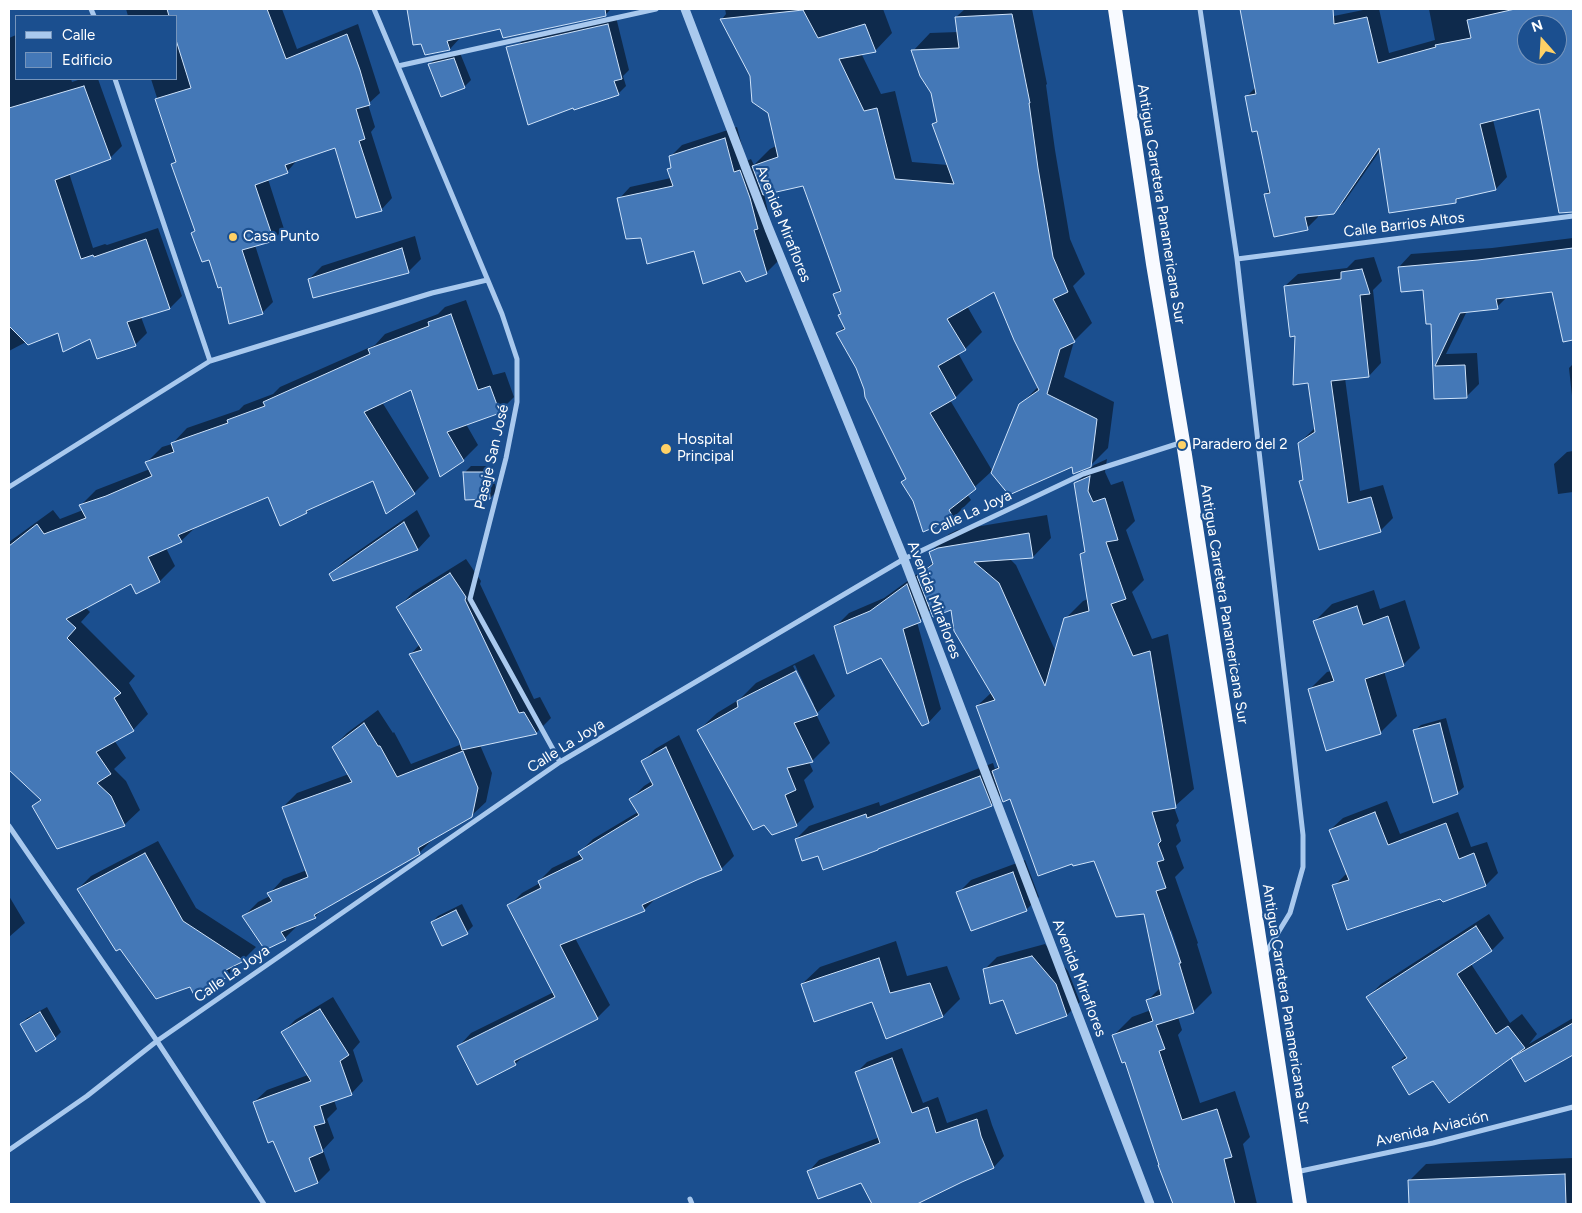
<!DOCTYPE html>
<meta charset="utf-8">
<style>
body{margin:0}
#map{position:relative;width:1582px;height:1213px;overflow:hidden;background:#1b4f8f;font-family:Figtree,sans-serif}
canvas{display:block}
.frame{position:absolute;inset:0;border:10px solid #fff;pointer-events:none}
.legend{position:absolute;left:15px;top:15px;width:162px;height:65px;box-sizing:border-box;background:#1b4f8f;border:1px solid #7695bc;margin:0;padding:6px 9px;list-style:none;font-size:15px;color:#fff}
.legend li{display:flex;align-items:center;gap:10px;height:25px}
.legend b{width:25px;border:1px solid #7695bc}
.north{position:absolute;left:1517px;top:15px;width:50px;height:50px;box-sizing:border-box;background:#1b4f8f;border:1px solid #7695bc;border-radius:50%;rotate:341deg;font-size:14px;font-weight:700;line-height:20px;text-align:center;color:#fff}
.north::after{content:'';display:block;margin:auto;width:18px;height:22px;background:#ffd166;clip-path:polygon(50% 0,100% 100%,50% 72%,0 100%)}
</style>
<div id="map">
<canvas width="1582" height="1213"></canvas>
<div class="frame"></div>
<ul class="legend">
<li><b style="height:6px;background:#a9c9ee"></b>Calle</li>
<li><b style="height:14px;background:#4478b7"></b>Edificio</li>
</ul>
<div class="north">N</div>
</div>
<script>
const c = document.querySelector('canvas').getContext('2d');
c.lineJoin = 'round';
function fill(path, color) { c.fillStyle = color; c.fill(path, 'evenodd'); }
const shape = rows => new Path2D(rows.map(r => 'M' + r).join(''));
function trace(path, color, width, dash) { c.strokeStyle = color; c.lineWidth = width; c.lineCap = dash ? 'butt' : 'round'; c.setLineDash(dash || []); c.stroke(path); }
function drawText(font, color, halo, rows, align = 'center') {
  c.font = font + ' Figtree,sans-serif'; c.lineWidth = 4.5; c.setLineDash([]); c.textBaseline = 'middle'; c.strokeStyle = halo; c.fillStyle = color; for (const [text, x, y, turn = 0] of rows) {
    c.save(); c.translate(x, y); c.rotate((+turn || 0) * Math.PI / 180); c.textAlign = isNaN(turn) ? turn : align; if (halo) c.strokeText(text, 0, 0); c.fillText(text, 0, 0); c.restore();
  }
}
const shadow = shape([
 [126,9,282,9,297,49,358,24,380,93,368,104,375,127,371,132,392,198,381,210,336,146,298,159,287,172,268,179,284,229,273,240,255,245,273,302,262,313,210,258,192,233,196,229,172,164,177,160,151,79,176,79,176,16,128,16],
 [408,9,481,9,484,23,459,37,460,38,450,49,426,54,422,42,414,44],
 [512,9,611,9,606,14,516,34],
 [725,9,883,9,892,33,875,51,861,53,881,94,895,91,912,162,948,165,933,124,938,120,932,93,921,75,913,51,930,33,958,32,956,17,965,9,1032,9,1047,84,1046,85,1055,150,1070,239,1085,274,1073,286,1092,323,1074,341,1064,377,1114,402,1108,448,1090,466,1074,472,1073,465,1009,493,992,471,967,494,971,500,953,518,924,531,914,500,903,482,907,478,866,397,865,389,857,368,838,333,845,326,839,316,842,313,834,295,841,288,804,185,764,194,769,216,766,219,778,261,766,273,746,280,741,269,704,283,695,249,648,262,642,236,627,238,619,199,630,187,671,178,668,170,672,166,670,157,682,145,737,127,746,161,751,159,754,165,770,149,776,146,769,113,753,101,751,76,722,19,726,14],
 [994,290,1015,340,1038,387,1020,405,993,472,950,400,956,397,973,380,958,353,965,349,982,332,967,306],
 [1241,9,1325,9,1329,17,1368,9,1379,9,1389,53,1435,40,1429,9,1573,9,1573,141,1568,141,1562,93,1493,120,1507,177,1496,189,1461,196,1456,201,1381,149,1345,201,1333,213,1318,214,1318,217,1307,228,1266,194,1270,189,1258,129,1247,96,1256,87],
 [1527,25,1557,25,1557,55,1527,55],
 [616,17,629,70,623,76,626,86,618,94,518,45,526,37],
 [16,35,16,79,71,79,72,82,81,79,98,79,122,146,110,158,69,173,93,248,105,244,107,245,158,228,182,296,170,308,141,317,147,333,135,345,59,331,26,342,9,351,9,38],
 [460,53,471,80,465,86,441,95,430,64,436,58],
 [415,236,421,259,408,272,309,279,322,266],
 [1573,238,1573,315,1558,312,1553,291,1508,296,1497,307,1467,311,1446,354,1477,353,1479,384,1466,397,1436,398,1433,322,1424,289,1399,267,1411,254,1492,248],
 [1374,257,1382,281,1373,290,1381,363,1369,376,1345,378,1360,491,1383,485,1393,518,1380,531,1300,482,1304,478,1299,443,1315,428,1309,382,1285,286,1298,274,1347,268,1355,260],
 [466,300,493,375,505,372,514,397,499,412,466,424,478,445,463,460,412,388,382,402,429,478,414,493,373,479,312,507,307,512,281,524,268,495,197,526,181,541,166,548,175,566,160,581,136,592,131,583,85,607,90,612,81,622,135,676,129,683,148,714,133,730,114,740,126,758,114,769,126,781,140,810,124,825,34,806,41,798,9,768,9,542,53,510,60,519,83,510,81,505,96,490,150,469,147,462,162,447,172,444,187,428,239,410,244,405,273,394,280,387,375,345,385,334,438,314,445,307],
 [1573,364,1573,405,1569,368],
 [1573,451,1573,492,1558,494,1554,464,1567,452],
 [1107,459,1105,472,1111,485,1123,481,1135,521,1126,530,1144,580,1132,592,1152,639,1168,634,1194,789,1174,807,1179,821,1176,825,1181,841,1176,846,1184,868,1175,877,1198,943,1197,944,1212,993,1194,1011,1178,1017,1182,1030,1178,1035,1200,1103,1235,1091,1250,1137,1243,1144,1257,1204,1174,1204,1159,1166,1126,1061,1114,1035,1132,1017,1151,1010,1148,1000,1161,987,1145,913,1094,859,1011,797,1002,794,991,805,819,854,796,839,809,826,879,802,880,806,993,763,995,769,999,766,977,706,992,692,952,608,931,610,917,622,941,709,929,722,882,656,836,626,849,613,884,598,920,572,921,574,934,561,931,552,949,534,957,530,1047,515,1051,538,1033,557,1009,558,1016,565,1056,652,1065,619,1083,601,1088,599,1081,554,1086,549,1076,483,1094,465],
 [1171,929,1179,954,1177,955,1170,936],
 [471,466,493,466,496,492,490,498,465,472],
 [417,510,430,536,418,549,334,580,331,574,344,561],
 [466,559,481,581,480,584,534,699,540,697,551,718,536,733,480,745,492,773,486,802,471,816,434,838,419,853,323,909,315,917,299,924,285,938,265,948,244,916,258,902,270,896,269,894,283,879,307,870,283,807,297,793,349,774,333,747,347,733,378,710,393,733,394,732,411,764,462,744,410,655,420,644,398,608,413,592],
 [1374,590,1380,609,1405,600,1420,648,1403,665,1384,671,1397,716,1380,733,1310,689,1327,672,1332,671,1315,621,1332,604],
 [814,654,835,696,816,714,830,743,812,761,809,762,813,771,804,780,814,807,796,825,699,730,717,713,740,699,756,683],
 [795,665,814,705,812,705,793,666],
 [1446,718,1464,787,1457,793,1414,731,1421,725],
 [679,735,734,856,721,869,656,898,644,910,575,938,610,1005,597,1018,526,1054,515,1064,459,1046,471,1033,554,992,509,906,522,893,540,883,539,881,552,868,581,854,580,852,593,839,638,812,631,799,644,786,652,781,642,762,655,749],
 [1387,801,1400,834,1458,812,1471,847,1487,842,1498,873,1486,885,1440,898,1334,886,1347,873,1330,830,1343,818],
 [158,841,196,908,256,947,228,975,190,986,78,889,91,876],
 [1025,860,1039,897,1026,910,958,893,971,880],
 [9,896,25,923,9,937],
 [462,904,473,926,467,932,432,922,438,916],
 [1489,914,1504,938,1492,950,1471,964,1510,1023,1522,1014,1537,1034,1529,1044,1573,1018,1573,1054,1526,1081,1512,1056,1433,1079,1394,1067,1406,1055,1368,997,1381,984],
 [896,941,907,976,947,966,960,999,943,1016,887,1038,873,1001,802,984,820,967],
 [1045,944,1068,971,1080,1002,1067,1015,1017,1032,1004,999,984,970,997,957],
 [333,997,360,1042,353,1050,363,1081,351,1094,334,1100,337,1109,327,1119,334,1138,323,1150,330,1170,318,1182,296,1190,274,1140,254,1102,267,1090,308,1075,282,1033,295,1020],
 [47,1007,61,1032,55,1038,21,1024,27,1018],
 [902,1048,923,1103,938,1097,947,1123,987,1109,992,1125,1004,1156,994,1167,903,1204,873,1204,862,1181,809,1171,819,1160,880,1137,856,1073,867,1062],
 [1573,1158,1573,1204,1410,1204,1409,1181,1426,1164]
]);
const building = shape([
 [167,9,267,9,286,59,347,34,360,70,370,105,356,109,365,139,359,141,382,211,356,218,335,148,285,165,288,173,255,185,274,241,242,250,263,314,229,324,221,287,218,288,209,260,202,262,191,233,195,231,171,164,176,162,155,99,191,88,176,40,176,16,169,16,167,9],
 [407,9,605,9,606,16,503,38,500,29,447,41,450,50,425,55,421,44,413,45,407,9],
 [1240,9,1333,9,1334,24,1367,17,1378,63,1436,47,1435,45,1471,38,1467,20,1515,9,1573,9,1573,212,1559,213,1539,109,1480,124,1496,190,1456,199,1456,203,1389,213,1379,148,1334,214,1305,217,1308,230,1274,237,1264,194,1270,193,1257,131,1252,132,1245,96,1256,94,1240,9],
 [1527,25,1557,25,1557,55,1527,55,1527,25],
 [803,10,818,38,865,24,876,52,839,59,864,111,877,108,895,179,954,184,932,124,937,122,931,93,920,76,911,50,959,48,955,17,1012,14,1030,103,1029,103,1038,168,1053,257,1068,292,1053,299,1075,342,1060,349,1047,394,1097,419,1091,467,1073,474,1072,467,1009,495,991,473,1019,404,1039,390,1014,340,994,292,947,319,966,350,938,366,956,398,930,413,976,489,949,510,954,519,923,532,913,501,901,482,906,479,865,397,864,389,856,368,836,333,845,329,838,315,841,314,833,294,841,291,803,186,763,195,752,166,778,157,768,113,752,102,750,76,720,19,803,10],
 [608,24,622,79,614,81,619,95,574,110,573,108,528,125,506,47,608,24],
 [454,58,465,88,441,97,428,64,454,58],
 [84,86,111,159,55,180,81,259,93,255,94,257,146,239,170,309,127,322,136,346,97,359,90,339,63,352,58,333,28,345,9,326,9,108,84,86],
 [725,138,734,172,740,170,750,198,758,229,754,230,767,274,746,282,740,271,703,284,694,251,647,264,641,238,626,239,617,198,673,186,667,169,671,168,669,156,725,138],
 [402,248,409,273,313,298,308,279,402,248],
 [1573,248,1573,340,1563,342,1552,292,1496,299,1498,309,1460,313,1435,366,1465,365,1467,398,1434,399,1431,324,1426,324,1423,290,1401,292,1398,267,1478,260,1573,248],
 [1362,269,1370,294,1360,295,1369,377,1331,381,1348,503,1371,497,1381,532,1319,550,1299,481,1303,480,1298,443,1315,432,1308,383,1293,385,1295,336,1290,337,1284,286,1341,279,1341,272,1362,269],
 [451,314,478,390,490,386,500,413,447,432,464,461,440,477,411,390,364,412,415,494,386,514,373,481,306,511,307,513,280,526,268,497,178,535,182,542,148,557,160,582,136,594,131,584,66,619,76,628,67,638,121,693,114,698,134,731,96,752,111,774,97,783,111,796,125,826,57,849,32,806,41,800,9,770,9,546,37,524,44,534,86,518,79,505,106,496,152,476,145,462,174,452,171,443,228,423,227,420,265,406,263,402,370,354,368,349,429,326,428,322,451,314],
 [463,472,488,472,490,499,465,500,463,472],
 [1090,476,1088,491,1093,502,1105,498,1118,540,1106,542,1126,599,1111,604,1133,656,1150,651,1176,808,1152,812,1161,841,1158,844,1164,860,1157,862,1166,888,1156,891,1181,963,1179,963,1194,1013,1156,1025,1165,1049,1159,1051,1182,1120,1217,1109,1232,1157,1224,1159,1235,1204,1173,1204,1158,1165,1159,1165,1125,1062,1122,1063,1112,1035,1153,1021,1146,1000,1161,995,1144,914,1116,917,1094,861,1073,866,1072,864,1038,876,1010,799,1003,802,992,771,999,768,976,706,995,700,954,631,951,610,933,617,917,576,933,564,929,552,938,548,1029,533,1033,558,974,562,999,583,1045,686,1064,618,1089,611,1080,554,1085,552,1074,483,1090,476],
 [404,522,418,550,333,581,329,574,404,522],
 [450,573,466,597,465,600,519,713,524,712,537,734,462,750,459,740,409,654,422,650,396,607,450,573],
 [907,584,921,622,903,629,929,723,922,726,881,658,847,674,834,626,870,611,907,584],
 [1357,606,1363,625,1388,616,1404,666,1365,679,1381,734,1326,751,1308,689,1334,681,1313,621,1357,606],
 [796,671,818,715,794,723,813,762,787,768,796,790,785,795,797,826,772,835,764,825,753,830,697,730,738,707,737,701,796,671],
 [364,723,378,746,380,746,397,777,463,751,478,788,472,817,418,848,420,854,415,857,314,915,316,918,281,932,286,940,265,950,242,916,272,901,267,893,308,877,282,807,352,782,332,747,364,723],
 [1440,723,1458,794,1433,803,1413,730,1440,723],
 [666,747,722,870,699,879,642,905,645,911,560,945,598,1019,514,1061,516,1065,477,1085,457,1046,555,997,507,905,541,888,538,881,583,859,578,852,639,815,629,799,653,785,641,761,666,747],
 [980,776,992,806,878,849,878,850,823,870,818,856,802,861,795,839,866,814,867,818,980,776],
 [1375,812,1388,845,1446,823,1459,859,1474,853,1486,886,1443,902,1440,899,1347,930,1332,885,1349,880,1329,830,1375,812],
 [145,853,183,921,244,961,226,970,229,976,194,995,190,987,156,999,120,949,116,951,77,889,145,853],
 [1013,872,1027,911,971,931,956,892,1013,872],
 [456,910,468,934,442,946,431,922,456,910],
 [1476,926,1492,951,1457,974,1496,1034,1508,1026,1525,1048,1449,1103,1433,1081,1409,1095,1392,1067,1407,1058,1366,997,1476,926],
 [1032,956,1056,984,1067,1016,1016,1034,1003,1000,990,1004,983,969,1032,956],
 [879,958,890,993,930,983,943,1017,886,1039,872,1002,814,1022,801,984,879,958],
 [320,1009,349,1055,340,1061,352,1095,320,1106,325,1123,314,1126,323,1152,309,1158,318,1183,295,1192,273,1141,268,1143,253,1102,311,1081,281,1032,320,1009],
 [40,1012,56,1039,36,1052,20,1024,40,1012],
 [1573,1023,1573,1055,1525,1082,1511,1058,1573,1023],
 [892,1058,912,1113,928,1107,936,1133,977,1119,981,1136,994,1168,962,1182,917,1204,872,1204,861,1183,818,1199,807,1171,880,1143,855,1072,892,1058],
 [1565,1174,1566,1204,1409,1204,1408,1180,1565,1174]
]);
const minor = shape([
 [91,9,94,16],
 [374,9,502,314,517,359,517,402,506,458,470,599,560,762],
 [1200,9,1237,259,1303,835,1303,867,1290,913,1265,954],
 [398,66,656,9],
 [115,79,210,361],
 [1237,259,1573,216],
 [9,487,210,361,432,293,487,280],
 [9,826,157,1041,264,1204],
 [9,1150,87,1096,157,1041,560,762,904,559,1083,474,1183,442],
 [1296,1172,1433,1143,1573,1107],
 [690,1199,692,1204]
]);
const tertiary = shape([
 [685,9,769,229,904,559,1150,1204]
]);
const trunk = shape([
 [1115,9,1153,264,1183,442,1300,1204]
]);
const markers = [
 [233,237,5,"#ffd166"],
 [1182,445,5,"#ffd166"],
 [666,449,6,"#ffd166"]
];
const streetNames = [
 ["Antigua Carretera Panamericana Sur",1161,204,81],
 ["Avenida Miraflores",783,224,68],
 ["Calle Barrios Altos",1404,225,-7],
 ["Pasaje San José",492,457,-77],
 ["Calle La Joya",971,513,-25],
 ["Avenida Miraflores",934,600,69],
 ["Antigua Carretera Panamericana Sur",1224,604,81],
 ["Calle La Joya",566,746,-32],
 ["Calle La Joya",232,974,-35],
 ["Avenida Miraflores",1079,978,69],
 ["Antigua Carretera Panamericana Sur",1286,1004,81],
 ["Avenida Aviación",1432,1129,-13]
];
const poiNames = [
 ["Casa Punto",243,237],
 ["Hospital",677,440],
 ["Principal",677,457],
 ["Paradero del 2",1192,445]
];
fill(shadow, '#0007');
fill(building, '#4478b7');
trace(building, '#cfe3fa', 1);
trace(minor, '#a9c9ee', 5);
trace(tertiary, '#a9c9ee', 9);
trace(trunk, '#f8faff', 14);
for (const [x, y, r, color] of markers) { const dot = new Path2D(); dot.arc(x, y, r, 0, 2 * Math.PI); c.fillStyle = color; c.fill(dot); trace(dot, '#1b4f8f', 2); }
drawText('15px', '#fff', '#1b4f8f', streetNames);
drawText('15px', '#fff', '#1b4f8f', poiNames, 'left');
</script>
